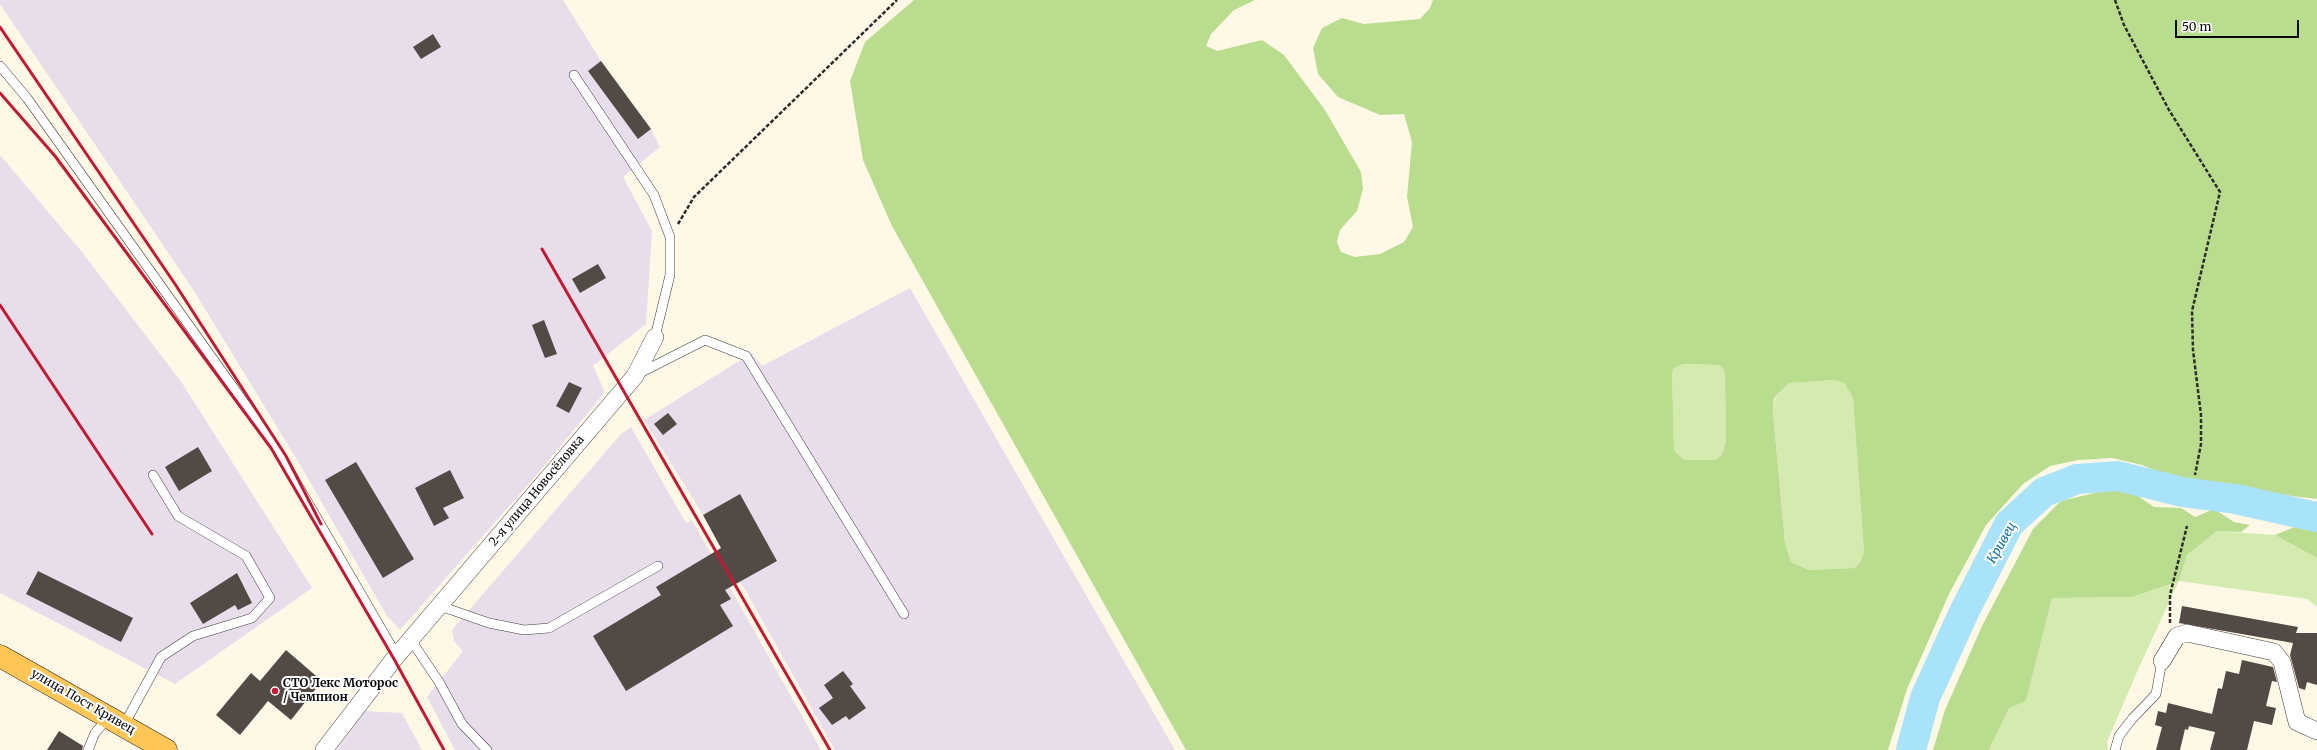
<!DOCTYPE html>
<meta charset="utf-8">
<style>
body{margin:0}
#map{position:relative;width:2317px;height:750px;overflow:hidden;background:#fff8e7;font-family:Merriweather,serif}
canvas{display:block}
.scale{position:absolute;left:2175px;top:20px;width:124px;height:18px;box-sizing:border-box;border:2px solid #0a0a0a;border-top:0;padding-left:5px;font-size:12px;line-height:14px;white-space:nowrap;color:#0a0a0a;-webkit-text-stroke:3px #fff;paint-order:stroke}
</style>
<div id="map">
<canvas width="2317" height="750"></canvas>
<div class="scale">50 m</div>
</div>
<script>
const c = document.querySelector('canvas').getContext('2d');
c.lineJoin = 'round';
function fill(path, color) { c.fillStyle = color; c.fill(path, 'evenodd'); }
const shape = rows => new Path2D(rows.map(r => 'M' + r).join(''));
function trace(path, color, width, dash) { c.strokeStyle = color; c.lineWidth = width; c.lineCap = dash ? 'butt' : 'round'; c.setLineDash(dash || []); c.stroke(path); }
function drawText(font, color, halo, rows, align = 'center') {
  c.font = font + ' Merriweather,serif'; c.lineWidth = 4; c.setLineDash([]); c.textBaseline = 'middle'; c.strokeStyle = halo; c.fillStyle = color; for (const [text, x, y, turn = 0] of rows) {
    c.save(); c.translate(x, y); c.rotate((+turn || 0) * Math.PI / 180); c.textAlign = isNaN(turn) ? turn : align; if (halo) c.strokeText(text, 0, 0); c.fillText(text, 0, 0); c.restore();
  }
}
const industrial = shape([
 [0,0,563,0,601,61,651,129,660,147,623,177,652,231,646,324,593,366,605,392,534,478,400,630,387,616,299,463,194,291,0,4],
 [0,155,82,252,182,383,312,588,175,684,0,593],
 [910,288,1175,750,835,750,703,515,644,420,752,353,762,366],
 [631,427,686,523,692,520,821,750,455,750,427,697,463,651,454,641,452,630,621,434],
 [365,711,402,713,422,750,337,750]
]);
const green = shape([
 [1682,364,1719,365,1723,368,1725,376,1726,441,1722,454,1716,460,1684,460,1674,450,1672,373,1674,368],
 [1836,380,1845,384,1853,398,1864,552,1861,561,1855,568,1809,570,1791,562,1785,543,1773,413,1775,398,1789,383],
 [2217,531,2275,535,2317,558,2317,607,2307,599,2179,581,2140,665,2107,742,2108,750,1989,750,2009,707,2026,701,2052,598,2132,597,2179,581,2187,555]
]);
const forest = shape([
 [914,0,1255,0,1234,10,1211,34,1206,46,1217,51,1262,40,1284,55,1325,110,1361,172,1363,189,1357,211,1340,230,1337,242,1341,252,1355,257,1380,254,1404,242,1413,227,1407,197,1412,142,1404,114,1380,115,1338,97,1318,74,1313,48,1322,28,1342,18,1364,24,1420,19,1430,8,1433,0,2317,0,2317,499,2185,483,2142,465,2112,458,2078,460,2050,466,2023,484,1986,525,1949,594,1907,689,1888,750,1186,750,892,226,863,160,850,81,865,42],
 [1683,364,1719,365,1723,368,1725,376,1726,441,1722,454,1716,460,1684,460,1674,450,1672,373,1674,368],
 [1836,380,1845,384,1853,398,1864,552,1861,561,1855,568,1809,570,1791,562,1785,543,1773,413,1774,398,1789,383],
 [2107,490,2132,492,2154,507,2181,508,2195,517,2214,509,2234,522,2250,525,2241,532,2217,531,2187,555,2179,581,2132,597,2052,598,2026,701,2009,708,1989,750,1933,750,1945,710,1982,626,2033,529,2061,501],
 [2297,526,2317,532,2317,558,2275,535]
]);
const river = shape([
 [1911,750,1925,698,1964,612,2009,524,2044,492,2077,479,2118,476,2182,492,2235,499,2317,517]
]);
const building = shape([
 [433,34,441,47,421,59,413,47],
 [601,61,651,129,638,139,588,71],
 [598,264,606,278,580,293,572,279],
 [544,320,557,354,545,358,532,325],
 [569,382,582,388,569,413,556,406],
 [668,413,677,424,663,435,654,424],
 [198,447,212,471,179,491,165,467],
 [356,462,414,559,383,578,325,480],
 [450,470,464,498,443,508,449,518,434,526,415,488],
 [740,494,777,561,725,590,731,599,720,605,733,626,626,691,593,636,661,595,656,587,721,548,703,515],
 [38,571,133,618,121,642,26,594],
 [237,573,252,603,238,610,235,605,203,624,190,603],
 [2182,606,2298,627,2296,633,2317,633,2317,685,2307,682,2305,690,2299,688,2290,655,2293,643,2179,623],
 [286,650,322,681,291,720,268,701,240,735,216,715,251,673,260,681],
 [2242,660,2273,667,2277,682,2272,681,2266,706,2276,708,2272,725,2254,721,2247,750,2210,750,2215,732,2189,726,2188,730,2185,729,2180,750,2156,750,2162,727,2155,725,2158,711,2166,713,2168,703,2212,714,2218,688,2222,689,2226,671,2239,674],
 [843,671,853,684,850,686,866,708,849,720,846,716,832,725,819,708,833,698,824,685],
 [59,731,83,746,82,750,47,750]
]);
const path = shape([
 [2115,0,2124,25,2169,110,2220,192,2192,311,2193,350,2201,415,2201,444,2195,475],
 [678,224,694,197,897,0],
 [2170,623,2170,595,2187,526]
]);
const service = shape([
 [0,66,27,98,275,446,397,656],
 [574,75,654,195,670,237,670,275,655,337],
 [638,374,705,340,746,356,904,614],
 [440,606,489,623,524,630,549,628,658,566],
 [411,640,439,682,462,724,487,750],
 [124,725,161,657,193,636,252,618,270,598,246,556,178,516,153,475],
 [88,750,95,733,108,718],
 [2115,750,2119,736,2132,719,2156,694,2162,661]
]);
const minor = shape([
 [2162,661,2177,636,2187,633,2274,652,2282,662,2297,722,2317,731],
 [324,750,394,659,635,376,655,337]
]);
const primary = shape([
 [0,656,166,750]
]);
const rail = shape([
 [0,27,175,284,286,456,321,524],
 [0,93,55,156,271,448,394,659,444,750],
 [542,249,830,750],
 [0,305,152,534]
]);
const markers = [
 [275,691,4,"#c11b33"]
];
const streetNames = [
 ["2-я улица Новосёловка",537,491,-50],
 ["улица Пост Кривец",83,702,30]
];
const poiNames = [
 ["СТО Лекс Моторос",283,684],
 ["/ Чемпион",283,698]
];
const waterNames = [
 ["Кривец",2002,543,-60]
];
fill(industrial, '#e8ddea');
fill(green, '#d4ebaf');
fill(forest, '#b9dc8e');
trace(river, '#a9e3fa', 30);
fill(building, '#534a46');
trace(service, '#3d3d3d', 10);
trace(minor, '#3d3d3d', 18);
trace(primary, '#1b1b1b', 23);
trace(path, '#2c2c2c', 2.5, [4, 2]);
trace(service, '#fff', 9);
trace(minor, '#fff', 17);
trace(primary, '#ffc657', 22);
trace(rail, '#c11b33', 3);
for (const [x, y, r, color] of markers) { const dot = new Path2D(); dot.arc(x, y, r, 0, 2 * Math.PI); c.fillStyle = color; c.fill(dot); trace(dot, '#fff', 1.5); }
drawText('12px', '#0a0a0a', '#fff', streetNames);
drawText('bold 12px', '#0a0a0a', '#fff', poiNames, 'left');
drawText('italic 13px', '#0e6fa1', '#fff', waterNames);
</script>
